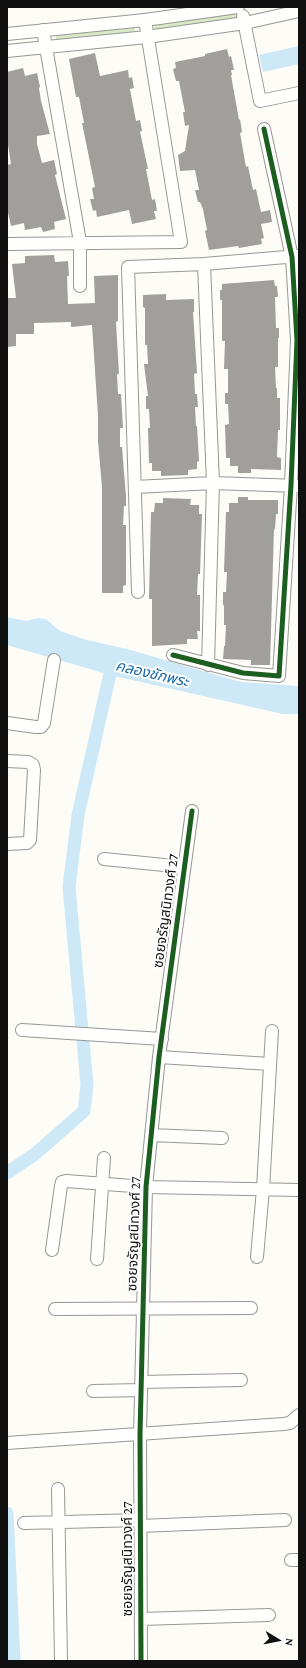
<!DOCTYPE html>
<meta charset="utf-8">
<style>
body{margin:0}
#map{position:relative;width:306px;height:1668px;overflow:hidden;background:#fdfcf7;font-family:"Crimson Pro",serif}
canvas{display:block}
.frame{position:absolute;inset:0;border:8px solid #111;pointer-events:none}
.north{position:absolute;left:258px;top:1620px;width:40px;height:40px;-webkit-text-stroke:3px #fff;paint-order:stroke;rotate:100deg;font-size:11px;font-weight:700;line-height:16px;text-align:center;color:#111}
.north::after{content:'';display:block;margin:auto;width:14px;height:18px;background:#111;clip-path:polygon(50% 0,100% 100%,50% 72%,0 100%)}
</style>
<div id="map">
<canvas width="306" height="1668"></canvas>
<div class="frame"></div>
<div class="north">N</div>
</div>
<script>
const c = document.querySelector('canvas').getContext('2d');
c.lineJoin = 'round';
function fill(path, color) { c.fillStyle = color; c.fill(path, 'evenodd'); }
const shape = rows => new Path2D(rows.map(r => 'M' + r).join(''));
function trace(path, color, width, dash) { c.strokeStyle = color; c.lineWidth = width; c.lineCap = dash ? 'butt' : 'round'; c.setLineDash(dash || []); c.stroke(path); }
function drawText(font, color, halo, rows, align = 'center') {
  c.font = font + ' "Crimson Pro","Noto Sans Thai",serif'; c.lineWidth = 4; c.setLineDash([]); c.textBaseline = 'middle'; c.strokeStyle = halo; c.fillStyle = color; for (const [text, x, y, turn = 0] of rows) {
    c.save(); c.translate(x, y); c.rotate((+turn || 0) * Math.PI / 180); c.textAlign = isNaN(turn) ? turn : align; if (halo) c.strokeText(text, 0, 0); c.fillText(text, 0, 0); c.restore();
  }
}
const forest = shape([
 [236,10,238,19,155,33,154,24],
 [135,27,135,32,56,40,56,36]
]);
const water = shape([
 [299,46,299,64,263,72,259,55],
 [7,617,26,621,38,618,46,619,60,631,87,640,127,649,241,682,299,686,299,714,283,714,110,675,7,645]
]);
const canal = shape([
 [7,1173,35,1154,84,1111,87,1085,69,887,78,815,112,665],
 [7,1513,14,1661]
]);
const building = shape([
 [227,49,229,57,231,56,234,70,231,70,232,75,231,75,239,120,240,119,242,132,240,133,246,167,248,166,253,190,256,189,261,212,270,210,272,222,261,224,264,238,261,239,262,244,239,248,238,246,209,250,205,231,207,230,203,209,200,202,198,202,195,190,199,190,195,170,180,171,178,155,185,151,189,125,185,126,183,112,185,112,179,81,176,81,173,69,176,68,175,62,205,56,205,54],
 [95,53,100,76,128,70,129,78,132,77,134,88,130,89,132,100,136,121,140,120,142,131,140,132,148,169,146,169,152,200,155,199,157,211,154,211,156,219,132,224,129,210,97,217,96,210,93,211,90,199,94,199,92,188,95,187,82,123,84,123,79,97,76,97,69,59],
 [23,68,25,76,37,73,40,87,39,88,41,101,50,134,37,136,37,144,42,163,54,160,57,174,55,175,66,219,54,222,55,229,43,232,41,227,25,230,24,223,11,226,7,208,7,165,11,164,7,138,7,72],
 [54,255,55,262,68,261,69,276,67,276,68,304,95,303,94,276,118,275,118,321,116,322,119,374,117,374,118,394,121,394,123,428,120,428,120,447,122,447,126,497,126,506,124,506,123,525,126,525,126,585,123,586,123,593,102,593,102,487,98,441,98,416,92,325,71,327,71,322,34,323,34,334,16,334,16,346,7,347,8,298,16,298,12,264,25,263,25,256],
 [274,280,275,286,277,286,278,297,275,297,276,328,279,328,279,338,278,338,278,367,275,367,276,388,277,388,277,398,280,398,280,430,278,430,277,457,281,458,281,470,251,469,251,473,238,473,238,466,230,466,230,458,226,458,225,425,229,424,228,404,225,404,225,393,228,393,228,369,224,369,225,341,222,341,222,300,220,300,220,290,222,290,222,284],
 [166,294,166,300,194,299,194,312,193,312,197,373,194,374,195,394,197,394,198,407,195,407,196,426,197,426,199,461,197,462,197,469,188,470,188,475,161,476,161,471,152,471,152,463,149,463,148,428,150,428,149,409,146,409,146,396,148,396,144,364,148,364,147,345,145,345,145,308,143,307,143,295],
 [238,497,248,497,248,500,278,500,278,514,276,514,275,529,274,529,270,665,251,665,251,660,223,659,224,646,225,646,226,625,224,625,224,605,223,605,223,592,226,592,227,572,224,572,226,512,229,512,229,503,238,503],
 [163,498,191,499,190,505,199,505,199,514,202,514,200,574,198,574,197,595,200,595,200,631,197,631,198,639,187,639,187,644,152,646,152,599,149,599,151,512,154,512,155,503,163,503]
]);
const minor = shape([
 [243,16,260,101,299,93],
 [43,30,80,242,80,286],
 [7,34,145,20,238,7],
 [7,51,147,37,245,23,299,11],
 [7,244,181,242,145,20],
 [204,264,213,483,208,665],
 [135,487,213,483,299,486],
 [138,592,128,267,204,264,298,256],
 [173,655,243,673,279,676,291,485,297,340,292,257,264,129],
 [7,723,36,727,41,727,44,723,54,660],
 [7,761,28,762,33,765,34,770,30,840,27,843,7,844],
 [104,859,184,867],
 [22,1030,162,1039],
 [159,1057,270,1064],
 [151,1135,222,1138],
 [52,1250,61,1186,62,1182,66,1181,146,1187,299,1190],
 [257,1257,263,1189,272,1031],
 [97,1259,104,1158],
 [55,1309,251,1308],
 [141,1382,241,1380],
 [93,1391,141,1390],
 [7,1443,284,1424,290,1423,299,1415],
 [58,1489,61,1661],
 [24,1523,140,1520],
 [140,1526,285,1520],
 [291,1560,299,1560],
 [141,1619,269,1615],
 [141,1661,140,1434,146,1187,159,1057,192,811]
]);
const cycleway = shape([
 [173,655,243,673,279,676,291,485,297,340,292,257,264,129],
 [141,1661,140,1434,146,1187,159,1057,192,811]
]);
const streetNames = [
 ["ซอยจรัญสนิทวงศ์ 27",166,911,-82],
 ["ซอยจรัญสนิทวงศ์ 27",134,1234,-88],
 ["ซอยจรัญสนิทวงศ์ 27",128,1559,-90]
];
const waterNames = [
 ["คลองชักพระ",152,674,13]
];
fill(forest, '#d8eac5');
fill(water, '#cde8f7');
trace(canal, '#cde8f7', 13);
fill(building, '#a19f9c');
trace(minor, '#979795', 14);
trace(minor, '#fffffe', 12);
trace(cycleway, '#1b5e20', 5);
drawText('14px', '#111', '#fff', streetNames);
drawText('italic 15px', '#1768a6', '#fff', waterNames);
</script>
